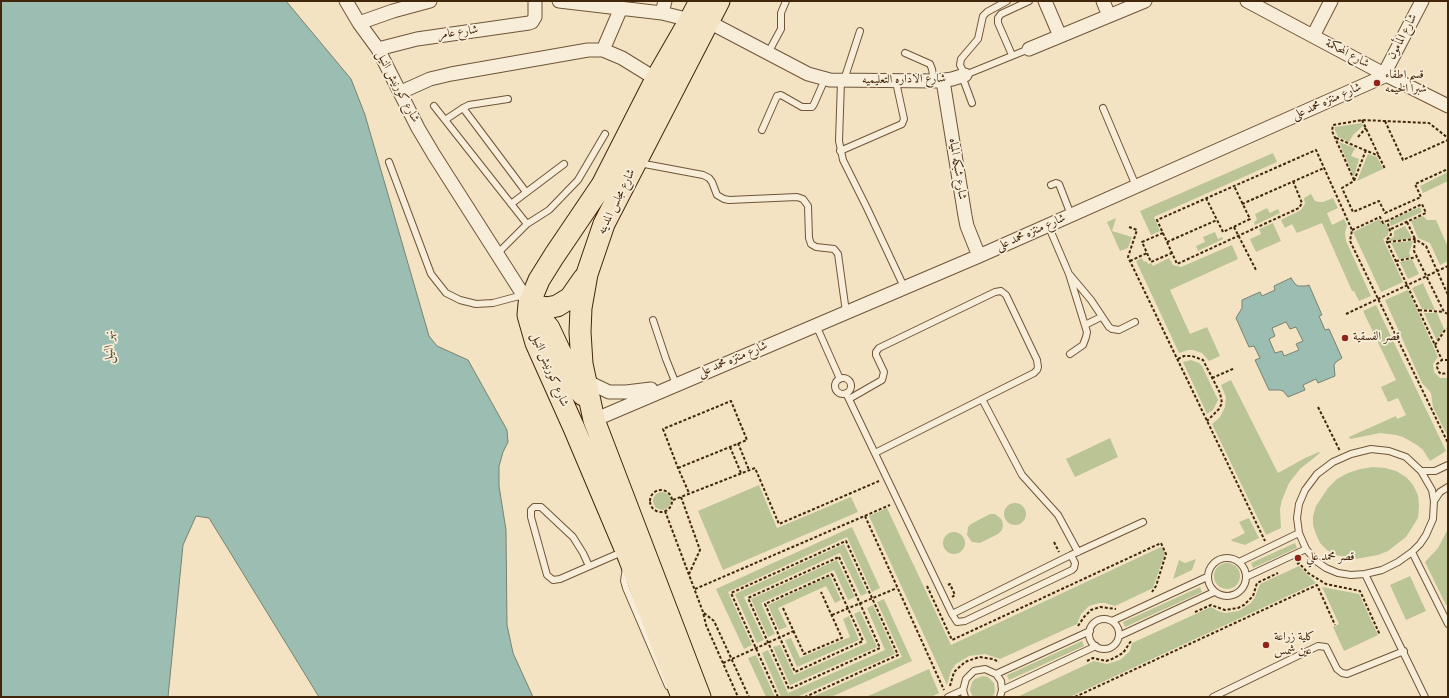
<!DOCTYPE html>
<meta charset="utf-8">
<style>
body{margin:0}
#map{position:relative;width:1449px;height:698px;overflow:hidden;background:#f4e3c3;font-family:"IM FELL DW Pica",serif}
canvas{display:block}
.frame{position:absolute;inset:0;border:2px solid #41260b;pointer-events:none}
</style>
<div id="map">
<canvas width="1449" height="698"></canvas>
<div class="frame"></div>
</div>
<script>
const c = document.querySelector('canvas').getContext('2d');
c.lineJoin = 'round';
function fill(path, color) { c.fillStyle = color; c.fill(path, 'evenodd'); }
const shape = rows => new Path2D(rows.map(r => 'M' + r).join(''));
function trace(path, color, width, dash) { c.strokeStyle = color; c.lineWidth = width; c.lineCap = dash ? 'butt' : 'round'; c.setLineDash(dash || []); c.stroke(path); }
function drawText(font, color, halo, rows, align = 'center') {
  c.font = font + ' "IM FELL DW Pica",Amiri,serif'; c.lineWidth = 3.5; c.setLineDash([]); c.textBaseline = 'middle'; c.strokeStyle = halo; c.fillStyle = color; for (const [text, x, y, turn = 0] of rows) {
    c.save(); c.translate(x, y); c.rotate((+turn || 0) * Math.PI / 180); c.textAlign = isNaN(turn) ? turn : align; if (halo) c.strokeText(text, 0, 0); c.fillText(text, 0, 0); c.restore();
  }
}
const green = shape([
 [1362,123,1363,126,1353,135,1349,142,1338,137,1335,130,1335,127],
 [1339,142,1355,148,1351,156,1359,159,1354,177],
 [1273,153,1277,162,1154,217,1160,231,1151,235,1140,211],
 [1368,154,1377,157,1383,169,1357,181],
 [1448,172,1448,181,1423,193,1420,186],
 [1311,194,1315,201,1319,202,1323,202,1333,198,1338,208,1327,213,1332,225,1344,219,1347,225,1345,233,1346,241,1371,296,1359,301,1354,291,1352,291,1322,223,1297,233,1292,224,1285,228,1281,220,1301,210,1305,204,1304,198],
 [1420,207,1422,212,1391,226,1389,221],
 [1267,208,1270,213,1278,209,1280,213,1255,225,1254,222,1257,220,1255,214],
 [1423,216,1427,220,1436,220,1448,247,1448,261,1440,265,1430,243,1418,238,1411,221],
 [1116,218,1112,231,1132,237,1128,248,1120,251,1107,222],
 [1380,219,1382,224,1385,223,1389,230,1388,235,1383,239,1403,282,1381,292,1353,232],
 [1273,223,1281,241,1256,252,1250,239,1261,234,1259,229],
 [1405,226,1412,238,1390,241,1389,239,1392,238,1394,236,1394,231],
 [1215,232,1218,239,1222,237,1223,239,1198,251,1196,246,1205,242,1203,237],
 [1413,241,1409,253,1411,257,1399,259,1391,243],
 [1232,245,1238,259,1170,290,1190,334,1207,327,1220,356,1209,361,1202,353,1193,350,1188,350,1179,353,1136,261,1142,258,1144,262,1146,261,1148,264,1151,263,1153,266,1169,258,1173,265,1181,267],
 [1412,259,1419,274,1408,279,1400,262],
 [1423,283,1435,310,1422,309,1412,288],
 [1408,290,1438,357,1433,364,1434,372,1440,378,1448,378,1448,437,1433,407,1431,393,1422,383,1385,300],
 [1376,305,1446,451,1430,461,1423,450,1417,445,1403,437,1396,435,1380,433,1350,439,1349,437,1396,416,1397,419,1406,415,1398,398,1388,402,1381,387,1396,380,1363,311],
 [1424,313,1437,313,1444,329,1437,341],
 [1191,360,1199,363,1202,366,1218,400,1213,410,1207,414,1183,362],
 [1231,380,1278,473,1305,458,1319,452,1320,453,1300,469,1289,483,1282,500,1280,509,1281,528,1266,535,1212,424,1220,417,1225,407,1226,397,1221,385],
 [1110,438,1118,457,1075,477,1066,459],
 [1373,467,1385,468,1396,471,1406,477,1413,485,1418,495,1419,506,1418,518,1406,537,1388,551,1378,555,1356,559,1335,555,1327,550,1320,543,1316,534,1313,525,1313,516,1316,506,1328,488,1337,479,1348,473,1360,469],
 [759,485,777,528,851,497,858,512,723,570,698,511],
 '653 501a9 9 0 1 1 18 0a9 9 0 1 1-18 0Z',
 '1004 514a11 11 0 1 1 22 0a11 11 0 1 1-22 0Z',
 [887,508,951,645,1161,547,1165,553,1153,588,1115,606,1105,603,1099,603,1089,606,1081,614,1077,624,1000,659,985,654,969,656,956,664,951,671,947,685,869,516],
 [990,514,995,514,999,517,1002,520,1003,525,1002,530,998,534,980,543,972,542,967,535,968,527,971,524],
 [1249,518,1259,538,1245,545,1232,541,1231,540,1245,533,1239,522],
 [852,527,880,588,872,592,847,537,728,592,752,645,744,649,716,589],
 [1448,529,1448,604,1446,605,1425,562,1438,548],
 '943 543a11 11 0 1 1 22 0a11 11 0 1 1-22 0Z',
 [1295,543,1297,548,1253,568,1251,563],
 [844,544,867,593,861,596,840,553,744,597,764,640,757,643,735,594],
 [1196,559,1192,570,1173,579,1179,560,1185,563],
 [837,560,855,597,848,600,834,570,761,603,775,634,768,637,751,599],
 '1214 576a13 13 0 1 1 26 0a13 13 0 1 1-26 0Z',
 [1299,566,1316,583,1070,697,1017,697,1094,661,1107,664,1120,660,1130,651,1132,643,1211,607,1218,611,1225,613,1239,611,1251,603,1255,597,1260,584],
 [830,576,841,600,835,603,826,586,778,608,787,627,779,630,768,605],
 [1410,576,1426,611,1406,620,1390,585],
 [1200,587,1202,592,1125,627,1123,622],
 [1322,587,1359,594,1378,635,1344,651,1333,627,1339,624],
 [884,599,912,661,831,697,812,697,902,657,877,602],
 [873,605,895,654,797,697,781,697,762,653,768,650,788,693,885,650,867,608],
 [860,611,877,647,790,685,773,647,780,645,794,675,867,643,854,614],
 [849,616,859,640,797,667,785,640,791,638,800,658,850,637,843,619],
 [1082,641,1084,646,1009,680,1007,675],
 [756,655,775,697,766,697,748,658],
 [929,669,939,693,931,697,866,697],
 [983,676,988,677,994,683,995,692,993,696,992,697,973,697,970,690,972,682,975,679]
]);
const water = shape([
 [1,1,286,1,351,79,365,115,429,336,437,346,468,360,507,430,508,442,503,452,499,466,499,486,506,530,507,625,513,653,533,697,319,697,209,518,196,516,183,545,168,697,1,697,1,1],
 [1291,278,1295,284,1298,286,1306,286,1309,285,1322,315,1319,316,1325,330,1329,329,1342,358,1336,362,1334,365,1335,376,1318,383,1316,379,1303,385,1305,390,1288,397,1283,391,1280,390,1269,390,1255,360,1260,358,1254,346,1249,347,1236,318,1242,308,1242,300,1260,292,1262,296,1275,290,1274,286,1291,278],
 [1286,322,1290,329,1296,327,1303,341,1296,344,1299,350,1284,356,1282,351,1275,353,1269,339,1275,336,1272,328,1286,322]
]);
const path = shape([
 [1362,120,1385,169],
 [1385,121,1403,160,1448,140],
 [1358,137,1366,128],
 [1336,138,1379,156],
 [1366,150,1354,181,1342,188,1353,212,1379,201,1385,213,1421,197,1415,184,1448,169],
 [1354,180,1332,131,1333,125,1362,120,1429,123,1448,138],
 [1293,181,1302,203,1299,208,1177,264,1157,220,1316,150,1352,230,1350,241,1448,443],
 [1206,198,1223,232,1250,219,1234,186],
 [1242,204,1324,168],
 [1407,222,1415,239,1414,251,1444,312,1448,314],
 [1129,227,1137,230,1128,257,1265,541],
 [1234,227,1256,270],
 [1391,229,1426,213,1422,204,1387,221,1391,234,1390,237,1386,240,1442,360],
 [1352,230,1380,217,1383,223,1386,221],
 [1163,233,1142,242,1151,262,1172,253],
 [1167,242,1217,220],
 [1388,242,1415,239,1426,246,1448,295],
 [1130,261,1147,253],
 [1396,261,1417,257],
 [1419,310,1444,312],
 [1346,314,1448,266],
 [1435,345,1445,330,1448,329],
 [1178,359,1184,356,1192,356,1203,360,1220,393,1222,403,1219,409,1207,421],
 [1448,360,1442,360,1437,364,1437,367,1439,372,1441,374,1448,373],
 [1212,378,1235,368],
 [1318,407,1340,451],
 [738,443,749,470],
 [730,447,741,473],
 [678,468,747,440,731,401,663,429,678,468,689,493],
 '650 501a11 11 0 1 1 22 0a11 11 0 1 1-22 0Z',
 [681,497,700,550,689,574],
 [673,500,755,468,779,524,879,481],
 [665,511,703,612,706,625,738,697],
 [865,516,944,690],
 [1054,542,1059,552],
 [839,557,880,648,789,689,748,598,839,557],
 [1297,564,1299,563,1308,573,1326,584,1360,591,1380,635],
 [832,574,863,641,795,672,765,604,832,574],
 [948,585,950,584,955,595,952,597],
 [927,586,952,640,1161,543,1166,554,1156,586,1152,592],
 [695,589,890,505],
 [783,608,804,654,842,638,821,592],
 [1195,612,1211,605,1225,610,1238,608,1244,605,1253,596,1257,583,1278,573],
 [704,613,714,621,749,697],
 [832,615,897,588],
 [1078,626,1084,617,1091,610,1100,607,1116,609],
 [1087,661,1093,658,1106,661,1112,659,1123,653,1131,641],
 [723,663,794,631],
 [950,686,954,672,965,662,979,657,993,659,999,662],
 [778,697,731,593,846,541,898,655,805,697],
 [1075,697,1317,585,1335,625]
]);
const service = shape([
 [1007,1,987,12,983,16,978,39,961,59,960,65,965,75,1029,49],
 [768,53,781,29,781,13,786,1],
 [905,53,930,64,932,69,934,82],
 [1012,55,998,23,998,18,1001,14,1029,1],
 [962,76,972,103],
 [844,80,860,31],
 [841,81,839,141,843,160,867,208,904,287],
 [434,106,527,224],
 [463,108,526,192],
 [1103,108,1136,186],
 [445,120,463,108,469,105,508,99],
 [762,130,777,96,781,95,802,107,812,107,814,104,825,79],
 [840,151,902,124,904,119,896,82],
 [389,162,431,274,446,293,460,300,476,304,493,303,523,295],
 [639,163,703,175,709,178,712,182,717,195,724,199,729,200,797,197,803,199,808,206,809,238,811,244,816,247,834,249,838,254,846,312],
 [1051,185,1056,183,1059,184,1071,215],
 [511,204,564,164],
 [1048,225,1069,274,1087,332,1086,337,1083,345,1070,354],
 [497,254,527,224,549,210,578,180,605,134],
 [1070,275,1091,300,1109,327,1112,329,1119,330,1135,322],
 [653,320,666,359,676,384],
 [816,325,840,379],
 [1085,325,1101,317],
 '835 386a8 8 0 1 1 16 0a8 8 0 1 1-16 0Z',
 [846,393,952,614,957,622,965,621,1072,570,1074,568,1075,563,1071,555],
 [849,399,882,380,884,372,876,355,876,352,879,348,995,292,1001,291,1006,295,1037,360,1038,367,1037,370,1034,373,875,453],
 [982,399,1022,475,1058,515,1078,552],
 [1421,471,1432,490,1434,501,1433,519,1426,535,1420,544,1412,552,1398,562,1382,570,1365,574,1351,575,1338,573,1326,568,1316,561,1306,549,1299,533,1297,518,1299,504,1305,490,1317,474,1333,462,1351,454,1371,449,1389,451,1406,457,1421,471,1435,471,1448,465],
 [1434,501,1440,492,1448,487],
 [1412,552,1448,624],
 '1208 577a19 19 0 1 1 38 0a19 19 0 1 1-38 0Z',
 [1239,562,1299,533],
 [589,566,583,553,573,537,541,507,534,507,531,510,531,517,547,575,553,580,560,579,622,552],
 [626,567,624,581,626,588,668,686],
 [1365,574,1425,697],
 [1246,577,1306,549],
 [952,614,1071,555,1143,522],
 '1089 634a15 15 0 1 1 30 0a15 15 0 1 1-30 0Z',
 [1112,621,1207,577],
 [1119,636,1214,592],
 [996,674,1090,631],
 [1002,690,1096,646],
 [948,697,963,690],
 [965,697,963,690,966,679,974,671,985,669,996,674,1001,681,1002,690,1000,697],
 [1213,697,1318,646,1326,647,1337,669,1342,673,1347,674,1404,651]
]);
const minor = shape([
 [346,1,359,23,378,49,418,128,434,155,529,304],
 [559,1,662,13,690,20],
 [1045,1,1060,36],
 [1103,1,1109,16],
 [1247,1,1384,74,1448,106],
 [662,13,665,1],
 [709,22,808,74,830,80,938,81,952,79,965,75],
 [359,23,393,11,430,1],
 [1313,36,1331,1],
 [378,49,417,39,529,23,532,22,535,17,535,1],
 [1029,49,1145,1],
 [603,50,621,8],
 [1384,74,1422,1],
 [943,81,965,216,967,226,979,256],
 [401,92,430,79,451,74,588,50,603,50,622,58,656,79],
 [586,381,609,392,626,392,651,389],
 [594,420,979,256,1387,75]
]);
const trunk = shape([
 [529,304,549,328,577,388,583,395],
 [529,304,546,308,557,306,570,298,584,278],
 [682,697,629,558,574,428,536,343,528,315,529,304,539,280,554,256,602,185,656,79,690,20,700,1],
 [700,697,594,420,582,364,580,332,581,308,587,274,604,224,719,1]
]);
const markers = [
 [1377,83,4,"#8f2418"],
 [1345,338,4,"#8f2418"],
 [1298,558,4,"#8f2418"],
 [1266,645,4,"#8f2418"]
];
const streetNames = [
 ["شارع عامر",458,33,-8],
 ["شارع المأمون",1403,37,-62],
 ["شارع المحكمة",1347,54,28],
 ["شارع الاداره التعليميه",904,80,-1],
 ["شارع كورنيش النيل",397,87,62],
 ["شارع منتزه محمد على",1327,102,-24],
 ["شارع شبكه المياه",957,169,81],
 ["شارع مجلس المدينه",617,202,-64],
 ["شارع منتزه محمد على",1031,233,-24],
 ["شارع منتزه محمد على",733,360,-23],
 ["شارع كورنيش النيل",549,370,67]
];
const poiNames = [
 ["قسم اطفاء",1385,76],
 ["شبرا الخيمه",1385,90],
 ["قصر الفسقية",1353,338],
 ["قصر محمد علي",1306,558],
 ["كلية زراعة",1274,638],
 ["عين شمس",1274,652]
];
const waterNames = [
 ["نهر النيل",110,347,-89]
];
fill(green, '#bac495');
fill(water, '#9cbeb2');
trace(water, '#78816f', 1);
trace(service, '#6e5539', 8);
trace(minor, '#6e5539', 15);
trace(trunk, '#41260b', 23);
trace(path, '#41260b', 2, [3, 2]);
trace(service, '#f8edd8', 6);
trace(minor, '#f8edd8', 13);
trace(trunk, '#f4e3c3', 21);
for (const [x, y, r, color] of markers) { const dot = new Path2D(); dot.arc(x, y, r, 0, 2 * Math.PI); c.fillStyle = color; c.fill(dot); trace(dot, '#f8edd8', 1.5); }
drawText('12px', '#41260b', '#f8edd8', streetNames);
drawText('12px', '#41260b', '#f8edd8', poiNames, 'left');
drawText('italic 13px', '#584c35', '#f8edd8', waterNames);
</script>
